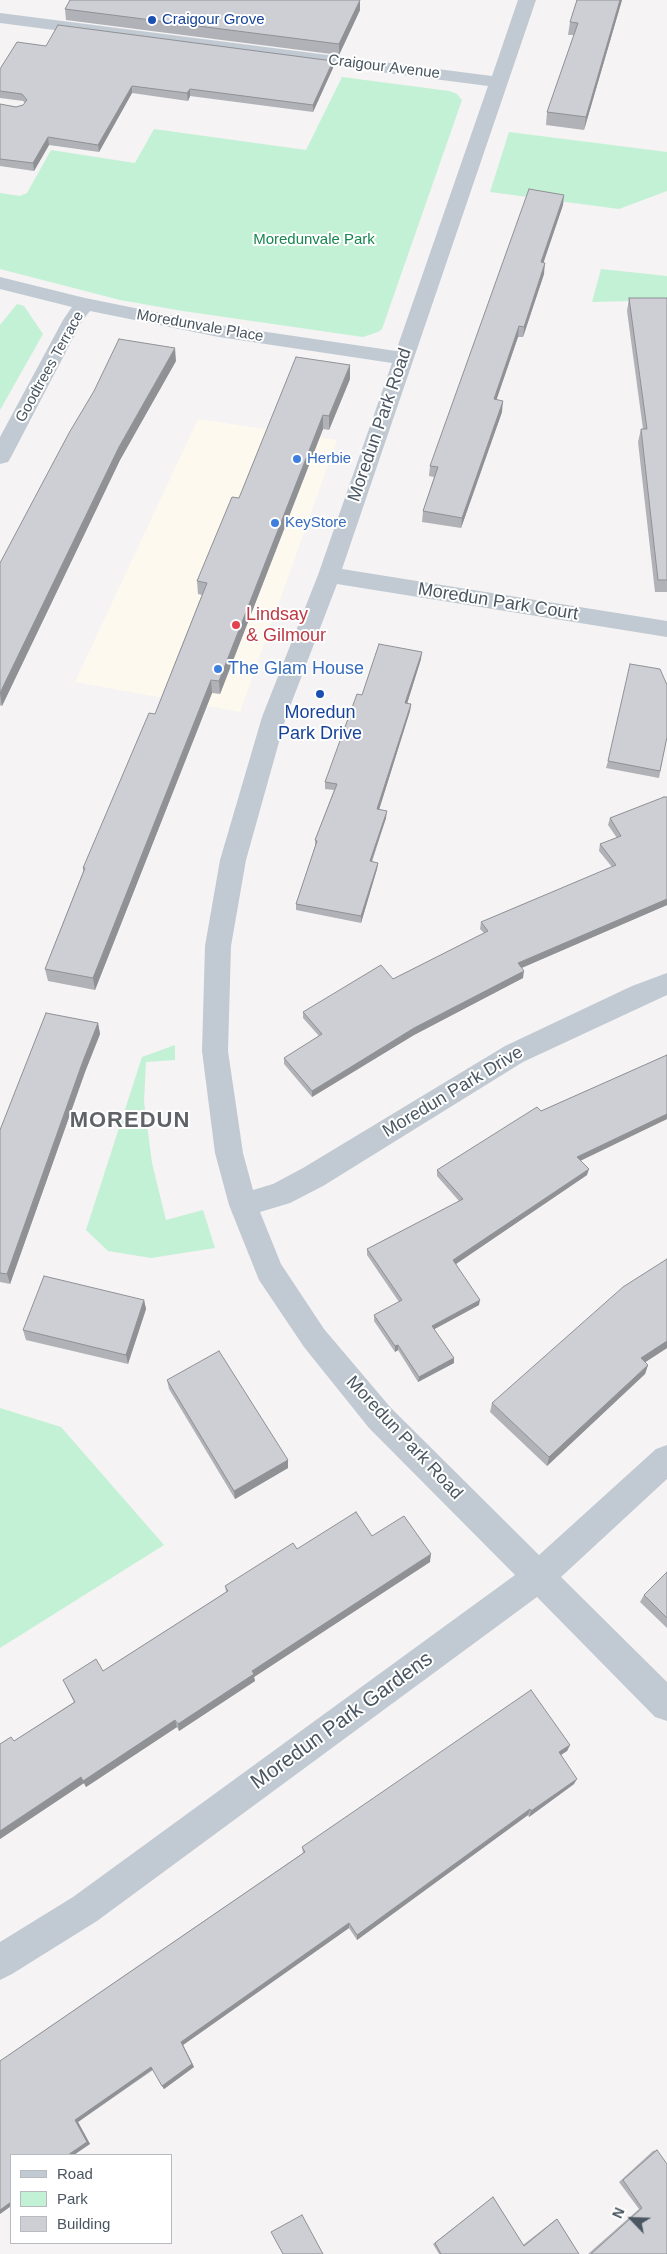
<!DOCTYPE html>
<style>
body{margin:0}
#map{position:relative;width:667px;height:2254px;overflow:hidden;background:#f5f3f3;font-family:Helvetica,sans-serif}
canvas{display:block}
.legend{position:absolute;left:10px;top:2154px;width:162px;height:90px;box-sizing:border-box;background:#fff;border:1px solid #b7bbc0;margin:0;padding:6px 9px;list-style:none;font-size:15px;color:#4a5661}
.legend li{display:flex;align-items:center;gap:10px;height:25px}
.legend b{width:25px;border:1px solid #b7bbc0}
.north{position:absolute;left:607px;top:2194px;width:50px;height:50px;-webkit-text-stroke:4px #fff;paint-order:stroke;rotate:294deg;font-size:14px;font-weight:700;line-height:20px;text-align:center;color:#4a5661}
.north::after{content:'';display:block;margin:auto;width:18px;height:22px;background:#4a5661;clip-path:polygon(50% 0,100% 100%,50% 72%,0 100%)}
</style>
<div id="map">
<canvas width="667" height="2254"></canvas>
<ul class="legend">
<li><b style="height:6px;background:#c1cad2"></b>Road</li>
<li><b style="height:14px;background:#c3f1d5"></b>Park</li>
<li><b style="height:14px;background:#cdcfd5"></b>Building</li>
</ul>
<div class="north">N</div>
</div>
<script>
const c = document.querySelector('canvas').getContext('2d');
c.lineJoin = 'round';
function fill(path, color) { c.fillStyle = color; c.fill(path, 'evenodd'); }
const shape = rows => new Path2D(rows.map(r => 'M' + r).join(''));
function trace(path, color, width, dash) { c.strokeStyle = color; c.lineWidth = width; c.lineCap = dash ? 'butt' : 'round'; c.setLineDash(dash || []); c.stroke(path); }
function drawText(font, color, halo, rows, align = 'center') {
  c.font = font + ' Helvetica,sans-serif'; c.lineWidth = 4; c.setLineDash([]); c.textBaseline = 'middle'; c.strokeStyle = halo; c.fillStyle = color; for (const [text, x, y, turn = 0] of rows) {
    c.save(); c.translate(x, y); c.rotate((+turn || 0) * Math.PI / 180); c.textAlign = isNaN(turn) ? turn : align; if (halo) c.strokeText(text, 0, 0); c.fillText(text, 0, 0); c.restore();
  }
}
const commercial = shape([
 [198,419,337,440,240,712,75,682]
]);
const green = shape([
 [342,77,449,91,457,94,462,100,382,329,378,332,363,337,183,311,120,300,0,269,0,193,20,196,27,193,51,150,135,163,154,129,306,150],
 [509,132,667,152,667,191,619,209,490,192],
 [601,269,667,276,667,300,592,302],
 [17,304,24,306,43,334,0,410,0,325],
 [175,1045,175,1060,146,1062,144,1102,152,1163,166,1220,203,1210,215,1248,151,1258,108,1251,86,1230,142,1057],
 [0,1408,61,1427,164,1545,0,1648]
]);
const minor = shape([
 [518,0,536,0,342,569,667,621,667,637,337,584,286,717,246,860,231,946,228,1051,243,1153,253,1190,273,1184,303,1168,505,1046,632,986,667,973,667,995,523,1062,323,1186,290,1203,260,1212,281,1264,324,1329,391,1408,539,1555,656,1449,667,1445,667,1479,561,1577,667,1682,667,1721,655,1717,537,1597,97,1921,12,1974,0,1980,0,1942,73,1897,515,1575,369,1428,304,1347,259,1280,229,1205,215,1153,202,1051,205,946,220,860,262,717,318,575,392,363,219,337,90,311,82,321,11,457,8,462,0,464,0,437,63,320,72,307,0,289,0,277,85,298,219,325,396,351,488,86,0,23,0,13,492,76,518,0]
]);
const wall = shape([
 [577,0,622,0,584,130,546,125,547,112,574,35,568,35,570,22],
 [65,9,360,10,339,55,66,20],
 [46,46,333,68,313,112,190,96,188,101,132,93,99,152,49,145,34,171,0,166,0,104,16,107,23,105,25,103,23,101,0,98,0,69],
 [563,205,543,263,544,274,523,337,518,337,496,400,502,412,461,528,422,522,423,511,434,477,429,476,430,466],
 [629,298,667,298,667,592,655,592,638,442,641,429,643,429,627,311],
 [176,361,120,460,2,706,1,705,0,706,0,563],
 [350,379,329,430,323,429,220,694,212,693,95,990,48,981,45,969,83,872,83,868,155,714,202,595,198,594,197,581,239,498],
 [421,659,407,704,411,704,410,711,379,810,386,818,372,862,378,863,377,869,361,923,296,910,296,904,315,847,315,840,334,790,325,789,325,782,362,695],
 [667,737,659,778,606,768,608,761],
 [667,797,667,905,521,968,523,978,414,1035,312,1097,284,1064,284,1058,319,1036,303,1018,303,1012,393,979,484,933,480,929,481,922,612,867,599,851,600,844,617,838,608,825,610,818],
 [98,1023,100,1034,85,1072,10,1284,0,1282,0,1130],
 [667,1055,667,1119,580,1160,587,1175,456,1264,479,1305,434,1329,454,1363,418,1382,398,1350,395,1352,374,1321,374,1315,399,1302,367,1255,367,1249,459,1201,437,1176,437,1170,541,1111],
 [667,1259,667,1348,645,1362,648,1365,645,1374,547,1466,490,1412,492,1403],
 [144,1300,146,1309,128,1364,26,1340,23,1330],
 [167,1380,288,1460,288,1468,235,1499,169,1389],
 [372,1536,430,1562,254,1677,255,1681,179,1731,177,1727,86,1787,84,1783,0,1839,0,1744,14,1741,74,1702,63,1680,103,1671,226,1592,225,1586,297,1549],
 [667,1572,667,1628,640,1602,644,1595],
 [570,1745,567,1751,561,1755,574,1784,529,1817,528,1815,357,1940,349,1928,183,2045,194,2067,164,2089,153,2070,78,2122,90,2144,11,2155,11,2206,0,2214,0,2061,303,1853,302,1847],
 [657,2150,667,2254,588,2254,639,2209,619,2182,653,2151],
 [493,2197,523,2245,555,2220,557,2219,579,2254,439,2254,433,2244]
]);
const shadedWall = shape([
 [360,0,360,10,339,55,339,44],
 [620,0,622,0,584,130,586,117],
 [333,61,333,68,313,112,313,105],
 [132,86,132,93,99,152,98,145],
 [190,89,190,96,188,101,187,93],
 [48,137,49,145,34,171,33,163],
 [564,195,563,205,540,273,541,262],
 [545,263,544,274,523,337,524,327],
 [519,326,518,337,493,410,494,399],
 [175,348,176,361,120,460,2,706,0,693,119,447],
 [350,365,350,379,329,430,329,416],
 [503,401,502,412,461,528,462,518],
 [323,415,323,429,220,694,219,681],
 [422,652,421,659,405,710,405,703],
 [211,680,212,693,95,990,93,978],
 [411,704,410,711,377,816,377,809],
 [387,811,386,818,369,868,370,861],
 [378,863,377,869,361,923,361,916],
 [667,899,667,905,517,970,518,963],
 [524,971,523,978,414,1035,312,1097,312,1091,414,1028],
 [98,1023,100,1034,85,1072,10,1284,7,1274,83,1061],
 [667,1114,667,1119,576,1163,577,1157],
 [589,1169,587,1175,453,1266,453,1260],
 [144,1300,146,1309,128,1364,126,1355],
 [480,1300,479,1305,431,1331,432,1326],
 [667,1341,667,1348,638,1367,641,1358],
 [398,1345,398,1350,395,1352,395,1346],
 [454,1358,454,1363,418,1382,419,1377],
 [648,1365,645,1374,547,1466,549,1457],
 [288,1460,288,1468,235,1499,234,1491],
 [431,1554,430,1562,254,1677,255,1681,179,1731,178,1724,252,1671],
 [175,1720,177,1727,86,1787,83,1781],
 [570,1745,567,1751,556,1758,559,1752],
 [81,1777,84,1783,0,1839,0,1831],
 [577,1779,574,1784,529,1817,531,1811],
 [530,1809,528,1815,357,1940,357,1935],
 [349,1923,349,1928,183,2045,194,2067,164,2089,162,2086,181,2042],
 [151,2067,153,2069,78,2122,90,2144,74,2155,68,2155,75,2120],
 [11,2202,11,2206,0,2214,0,2210]
]);
const building = shape([
 [70,0,360,0,339,44,65,9,70,0],
 [577,0,620,0,586,117,547,112,578,23,570,22,577,0],
 [58,25,333,61,313,105,190,89,187,93,132,86,98,145,48,137,33,163,0,159,0,104,16,107,23,105,27,100,22,94,0,91,0,69,17,42,46,46,58,25],
 [529,189,564,195,541,262,545,263,524,327,519,326,494,399,503,401,462,518,423,511,438,467,430,466,529,189],
 [629,298,667,298,667,580,658,580,641,429,647,429,629,298],
 [119,339,175,348,119,447,0,693,0,563,69,433,94,391,119,339],
 [296,357,350,365,329,416,323,415,219,681,211,680,93,978,45,969,85,868,83,868,149,713,155,714,207,583,197,581,232,497,239,498,296,357],
 [379,644,422,652,405,703,411,704,377,809,387,811,370,861,378,863,361,916,296,904,317,841,315,840,337,784,325,782,357,694,362,695,379,644],
 [630,664,660,669,667,685,667,737,660,771,608,761,630,664],
 [664,797,667,797,667,899,518,963,524,971,414,1028,312,1091,284,1058,322,1034,303,1012,381,965,393,979,488,931,481,922,616,865,600,844,621,836,610,818,664,797],
 [46,1013,98,1023,83,1061,7,1274,0,1273,0,1130,46,1013],
 [667,1055,667,1114,577,1157,589,1169,453,1260,480,1300,432,1326,454,1358,419,1377,398,1345,395,1346,374,1315,402,1300,367,1249,463,1199,437,1170,537,1107,541,1111,667,1055],
 [667,1259,667,1341,641,1358,648,1365,549,1457,492,1403,623,1287,667,1259],
 [44,1276,144,1300,126,1355,23,1330,44,1276],
 [219,1351,288,1460,234,1491,167,1380,219,1351],
 [356,1512,372,1536,404,1516,431,1554,252,1671,254,1674,178,1724,175,1720,83,1781,81,1777,0,1831,0,1744,11,1737,14,1741,75,1702,63,1680,96,1659,103,1671,228,1591,225,1586,293,1543,297,1549,356,1512],
 [667,1572,667,1618,644,1595,667,1572],
 [531,1690,570,1745,559,1752,577,1779,531,1811,530,1809,357,1935,349,1923,181,2042,192,2064,162,2086,151,2067,75,2120,87,2142,68,2155,11,2155,11,2202,0,2210,0,2061,305,1852,302,1847,531,1690],
 [657,2150,667,2164,667,2254,591,2254,642,2208,623,2180,657,2150],
 [493,2197,524,2246,557,2219,579,2254,441,2254,435,2243,493,2197],
 [302,2215,323,2254,283,2254,271,2232,302,2215]
]);
const markers = [
 [152,20,5,"#1a4fb4"],
 [297,459,5,"#3f7fe0"],
 [275,523,5,"#3f7fe0"],
 [236,625,5,"#e0444e"],
 [218,669,5,"#3f7fe0"],
 [320,694,5,"#1a4fb4"]
];
const farTransitnames = [
 ["Craigour Grove",162,20]
];
const farStreetnames = [
 ["Craigour Avenue",384,67,7],
 ["Moredunvale Place",200,326,10],
 ["Goodtrees Terrace",50,367,-61]
];
const farParknames = [
 ["Moredunvale Park",314,240]
];
const farShopnames = [
 ["Herbie",307,459],
 ["KeyStore",285,523]
];
const streetNames = [
 ["Moredun Park Road",380,425,-71],
 ["Moredun Park Court",498,602,9],
 ["Moredun Park Drive",453,1092,-31],
 ["Moredun Park Road",404,1438,47]
];
const healthNames = [
 ["Lindsay",246,615],
 ["& Gilmour",246,636]
];
const shopNames = [
 ["The Glam House",228,669]
];
const transitNames = [
 ["Moredun",320,713],
 ["Park Drive",320,734]
];
const nearStreetnames = [
 ["Moredun Park Gardens",342,1721,-36]
];
const districtNames = [
 ["MOREDUN",130,1121]
];
fill(commercial, '#fdf9ef');
fill(green, '#c3f1d5');
fill(minor, '#c1cad2');
fill(wall, '#b0b2b7');
fill(shadedWall, '#909195');
fill(building, '#cdcfd5');
trace(building, '#909195', 1);
for (const [x, y, r, color] of markers) { const dot = new Path2D(); dot.arc(x, y, r, 0, 2 * Math.PI); c.fillStyle = color; c.fill(dot); trace(dot, '#fff', 2); }
drawText('15px', '#164399', '#fff', farTransitnames, 'left');
drawText('15px', '#4a5661', '#fff', farStreetnames);
drawText('15px', '#17864f', '#fff', farParknames);
drawText('15px', '#366cbe', '#fff', farShopnames, 'left');
drawText('18px', '#4a5661', '#fff', streetNames);
drawText('18px', '#be3a42', '#fff', healthNames, 'left');
drawText('18px', '#366cbe', '#fff', shopNames, 'left');
drawText('18px', '#164399', '#fff', transitNames);
drawText('21px', '#4a5661', '#fff', nearStreetnames);
c.letterSpacing = '1px';
drawText('bold 22px', '#5f6368', '#fff', districtNames);
c.letterSpacing = '0px';
</script>
